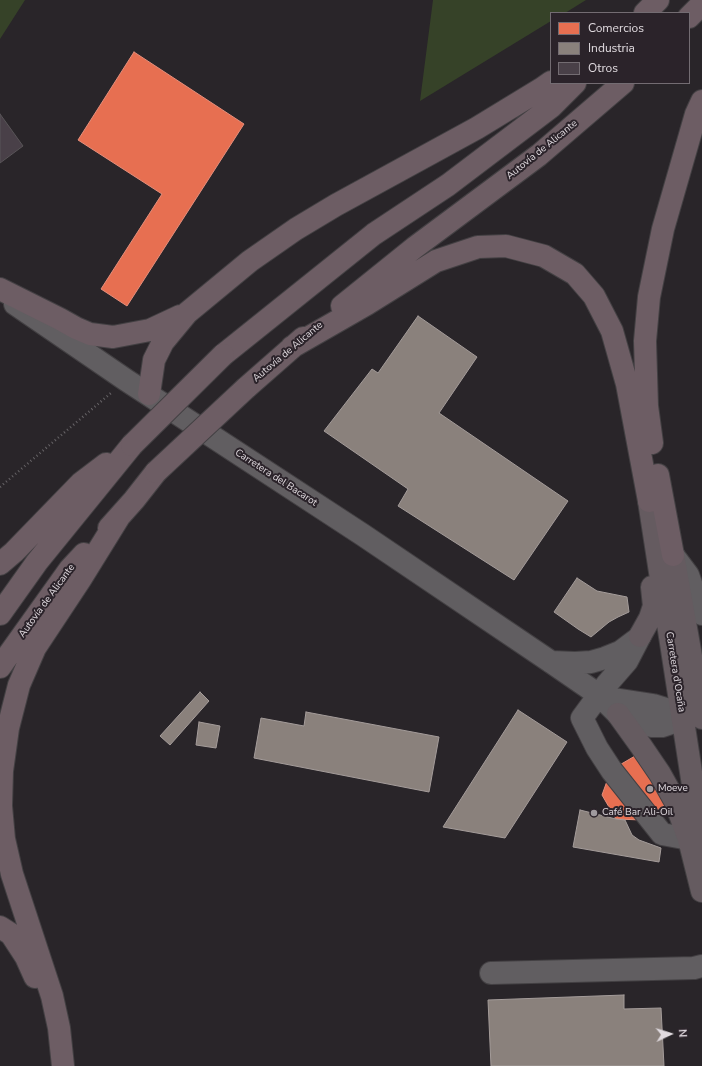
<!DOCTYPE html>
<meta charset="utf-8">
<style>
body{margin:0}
#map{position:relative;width:702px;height:1066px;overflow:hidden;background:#292529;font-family:"Nunito Sans",sans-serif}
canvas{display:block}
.legend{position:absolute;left:550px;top:12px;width:140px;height:72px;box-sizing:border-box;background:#2b232a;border:1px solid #736c72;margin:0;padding:5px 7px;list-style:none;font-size:12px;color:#e0dadf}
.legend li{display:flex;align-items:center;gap:8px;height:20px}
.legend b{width:20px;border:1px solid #736c72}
.north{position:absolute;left:650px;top:1014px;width:40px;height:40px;-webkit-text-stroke:3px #2b232a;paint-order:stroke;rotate:86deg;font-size:11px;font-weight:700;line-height:16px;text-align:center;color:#e0dadf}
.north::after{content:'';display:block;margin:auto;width:14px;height:18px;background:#e0dadf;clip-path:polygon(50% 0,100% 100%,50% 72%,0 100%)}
</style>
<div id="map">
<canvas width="702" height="1066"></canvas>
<ul class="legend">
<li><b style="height:11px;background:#e76f51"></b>Comercios</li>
<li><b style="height:11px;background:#8a817c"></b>Industria</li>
<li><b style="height:11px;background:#494048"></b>Otros</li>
</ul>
<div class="north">N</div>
</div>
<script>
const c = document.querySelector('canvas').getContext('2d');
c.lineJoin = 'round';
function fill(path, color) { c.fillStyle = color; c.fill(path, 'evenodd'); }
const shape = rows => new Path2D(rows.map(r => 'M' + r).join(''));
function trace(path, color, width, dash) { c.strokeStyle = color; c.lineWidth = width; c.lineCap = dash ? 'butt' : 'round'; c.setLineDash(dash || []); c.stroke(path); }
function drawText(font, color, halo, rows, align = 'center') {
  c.font = font + ' "Nunito Sans",sans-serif'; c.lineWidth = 4; c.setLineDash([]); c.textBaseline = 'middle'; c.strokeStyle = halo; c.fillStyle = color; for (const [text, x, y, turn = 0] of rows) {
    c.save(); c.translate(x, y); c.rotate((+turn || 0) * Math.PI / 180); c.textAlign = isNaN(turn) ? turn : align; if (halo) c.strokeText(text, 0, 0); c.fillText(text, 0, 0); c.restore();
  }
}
const green = shape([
 [0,0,25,0,0,39],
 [433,0,586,0,565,13,551,13,551,21,420,101]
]);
const shops = shape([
 [134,52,244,124,127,306,101,289,162,194,78,140,134,52],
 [635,756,666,804,642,820,616,819,602,795,611,770,635,756]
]);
const industry = shape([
 [418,316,477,357,439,413,568,501,514,580,398,506,408,489,324,431,372,369,378,373,418,316],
 [577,578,597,591,627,597,629,612,618,617,609,622,591,637,578,629,554,612,577,578],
 [200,692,209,701,170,745,160,736,200,692],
 [518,710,567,742,505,838,443,827,518,710],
 [306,712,439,737,429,792,254,758,261,718,304,726,306,712],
 [199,722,220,726,216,748,196,745,199,722],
 [580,810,616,819,625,820,632,835,639,840,661,848,659,862,573,847,580,810],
 [624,995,624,1009,661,1008,664,1066,491,1066,488,1000,624,995]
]);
const building = shape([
 [0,114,23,146,0,163,0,114]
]);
const path = shape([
 [0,487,111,393]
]);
const minor = shape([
 [15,304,126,380,363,535,551,662,599,695,618,714,629,721,652,726,662,726,671,723,682,717],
 [673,555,688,575,702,614],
 [640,636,627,661,607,684,582,718,597,748,612,771,662,834,689,839],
 [551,662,575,663,591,662,605,658,620,652,636,640],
 [599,695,614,699,653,705,669,710,682,717],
 [491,973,694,968,702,966]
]);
const major = shape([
 [649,501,702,843],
 [673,555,702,718],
 [640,636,650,618,654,606,652,587],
 [618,714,641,746,660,774,675,801,689,839,702,891]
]);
const highway = shape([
 [645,13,658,0],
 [689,17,702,4],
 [0,289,60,319,76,328,90,334,113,337,150,330,180,316],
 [342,306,414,248,539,155,623,83],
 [292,347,367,304,436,261,478,247,506,246,544,256,575,274,594,296,612,331,627,384,649,501],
 [223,355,374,234,448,185,551,107,575,83],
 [246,388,303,338],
 [149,394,154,360,163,342,187,313,250,261,296,229,336,205,477,128,541,89,551,82],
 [652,443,647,406,645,341,649,297,663,229,696,114,702,101],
 [658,475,673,555],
 [109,528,134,500,156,472],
 [0,564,14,552,81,483,106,464],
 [0,614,37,562,132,445],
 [0,667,70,569,84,554],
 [0,927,11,934,26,957,35,977],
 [63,1066,59,1028,52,996,12,874,4,839,1,806,2,771,8,728,19,685,35,648,80,580,119,517]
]);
const highwayBridge = shape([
 [132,445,223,355],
 [156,472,246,388]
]);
const markers = [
 [650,789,4,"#a09b9f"],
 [594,813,4,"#a09b9f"]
];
const streetNames = [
 ["Autovía de Alicante",542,150,-39],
 ["Autovía de Alicante",288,352,-40],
 ["Carretera del Bacarot",276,478,33],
 ["Autovía de Alicante",47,601,-54],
 ["Carretera d'Ocaña",675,672,81]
];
const poiNames = [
 ["Moeve",658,789],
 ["Café Bar Ali-Oil",602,813]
];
fill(green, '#364228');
fill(shops, '#e76f51');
trace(shops, '#e58f7c', 1);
fill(industry, '#8a817c');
trace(industry, '#a49c9a', 1);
fill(building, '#494048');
trace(building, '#595558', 1);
trace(minor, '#434043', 24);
trace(major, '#434043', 24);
trace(highway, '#434043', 24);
trace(path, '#676467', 2.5, [1, 3]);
trace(minor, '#615e61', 22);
trace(major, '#655b60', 22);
trace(highway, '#6d5d64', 22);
trace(highwayBridge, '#434043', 24, []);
trace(highwayBridge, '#6d5d64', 22);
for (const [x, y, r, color] of markers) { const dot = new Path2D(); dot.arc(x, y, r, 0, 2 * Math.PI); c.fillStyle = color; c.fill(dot); trace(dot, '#2b232a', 1.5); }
drawText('10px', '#e0dadf', '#2b232a', streetNames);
drawText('10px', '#e0dadf', '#2b232a', poiNames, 'left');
</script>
